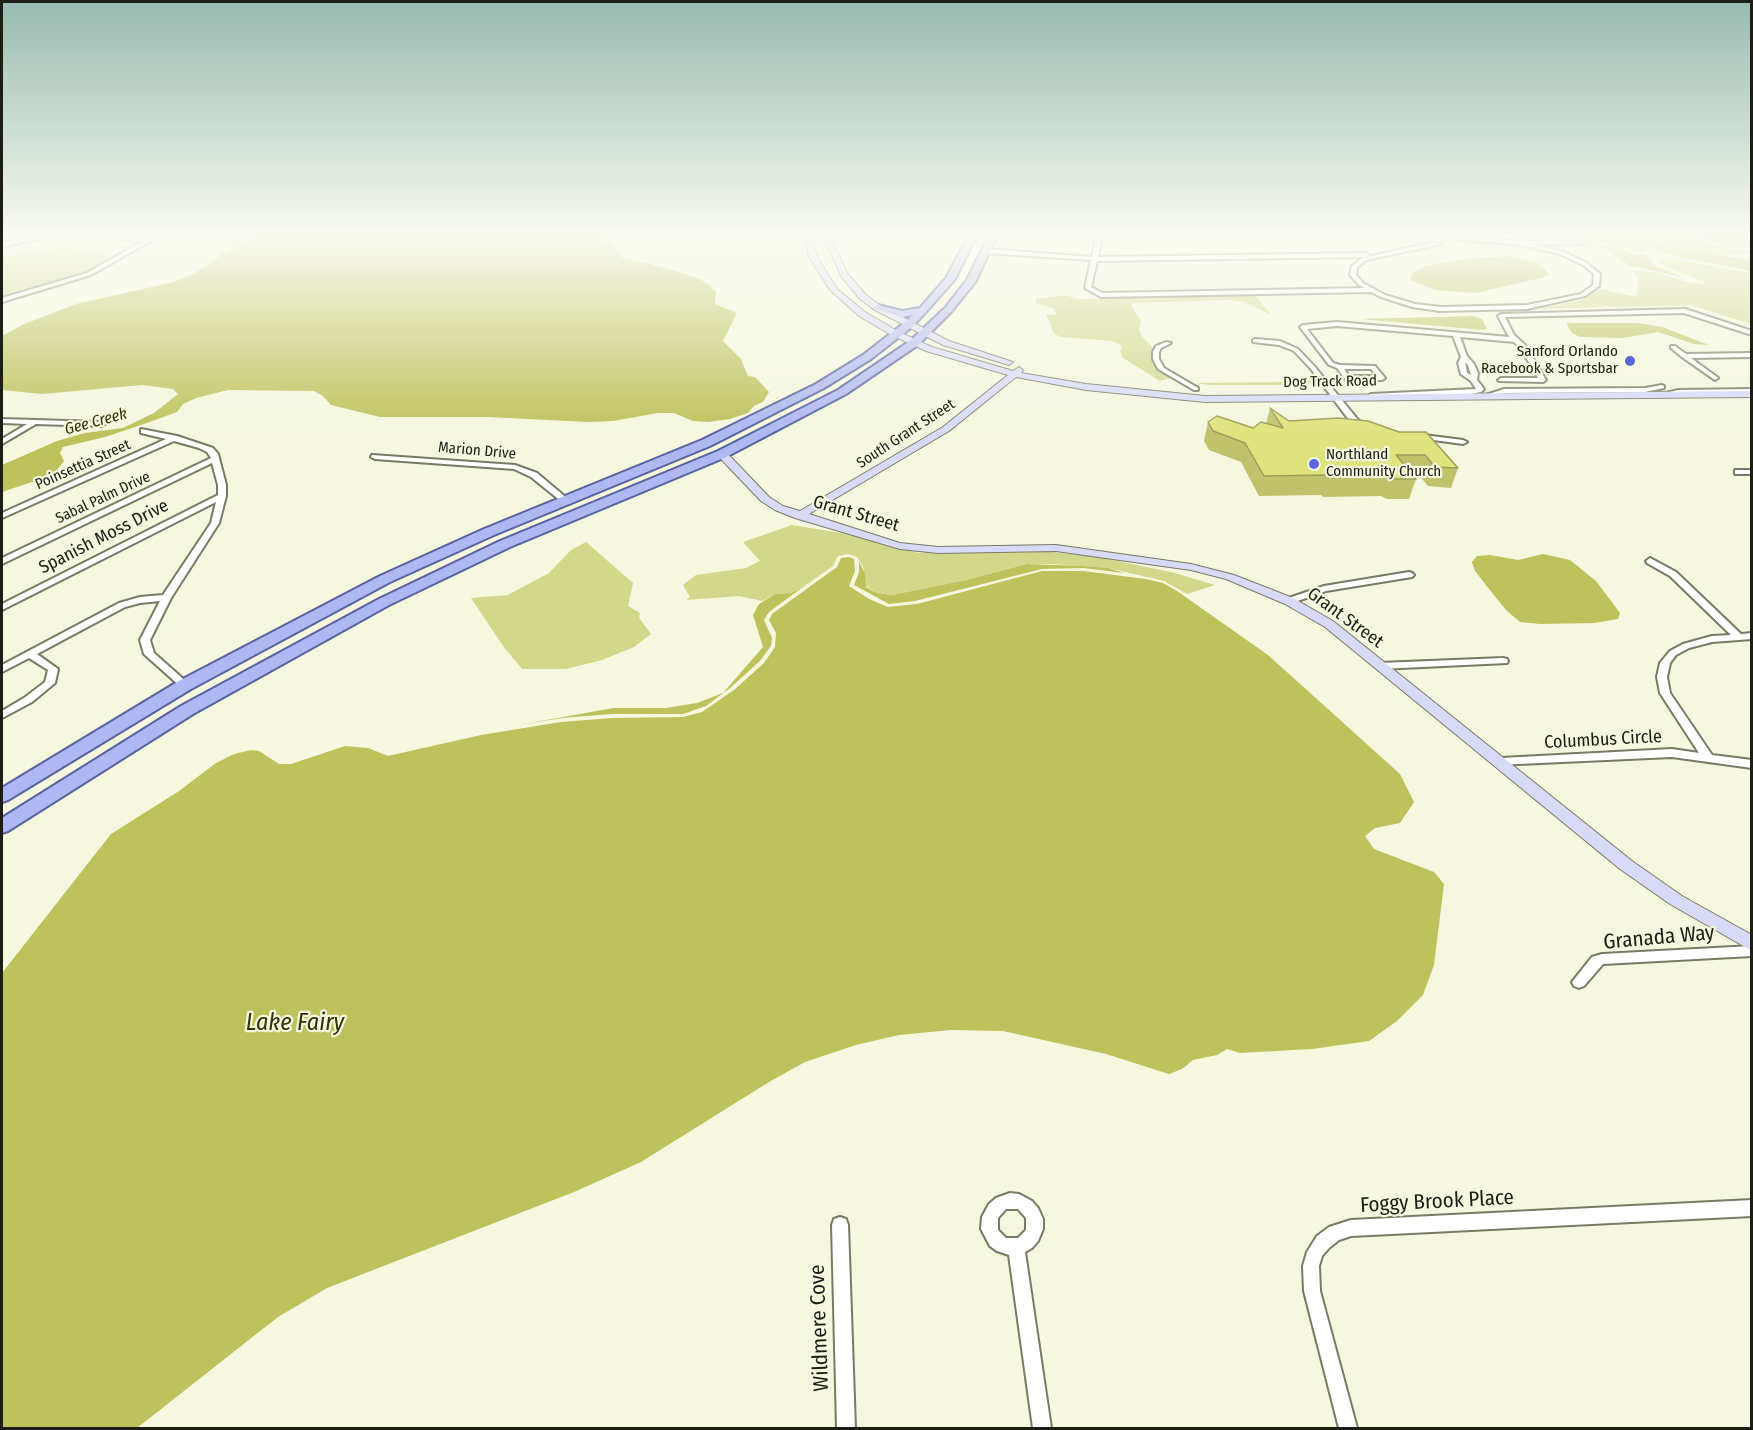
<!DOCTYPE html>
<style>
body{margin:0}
#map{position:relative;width:1753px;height:1430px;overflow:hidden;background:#f5f7df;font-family:"Fira Sans Condensed",sans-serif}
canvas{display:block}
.frame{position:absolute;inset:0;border:3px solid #1c1d14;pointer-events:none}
</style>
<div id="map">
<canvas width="1753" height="1430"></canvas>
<div class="frame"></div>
</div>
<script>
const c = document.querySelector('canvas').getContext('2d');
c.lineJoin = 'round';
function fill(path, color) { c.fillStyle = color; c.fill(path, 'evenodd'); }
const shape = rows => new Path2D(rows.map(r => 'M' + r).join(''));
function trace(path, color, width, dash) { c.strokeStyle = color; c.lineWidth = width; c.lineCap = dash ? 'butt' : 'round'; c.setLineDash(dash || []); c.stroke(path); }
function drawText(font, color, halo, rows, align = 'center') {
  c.font = font + ' "Fira Sans Condensed",sans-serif'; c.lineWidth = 4.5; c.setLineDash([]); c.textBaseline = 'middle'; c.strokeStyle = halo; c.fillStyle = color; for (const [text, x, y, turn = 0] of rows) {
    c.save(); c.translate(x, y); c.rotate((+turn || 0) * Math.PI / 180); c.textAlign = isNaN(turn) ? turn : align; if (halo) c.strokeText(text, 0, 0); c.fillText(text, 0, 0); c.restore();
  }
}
const green = shape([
 [1573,235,1681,235,1717,246,1739,250,1751,250,1751,254,1714,254,1647,242,1641,243,1645,251,1640,252,1606,243,1587,242],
 [65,247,115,258,86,273,2,298,2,257],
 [1666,258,1751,273,1751,324,1690,305,1538,309,1580,301,1601,289,1636,297,1639,277,1631,271,1655,272,1687,282,1705,284,1703,281,1668,268,1659,261],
 [1065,295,1077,299,1255,295,1271,315,1244,302,1231,300,1134,303,1131,305,1141,321,1139,330,1143,338,1152,347,1155,366,1171,378,1160,381,1123,358,1120,351,1122,346,1112,341,1061,337,1054,334,1046,314,1056,315,1054,309,1036,303,1036,299],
 [1308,380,1315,383,1289,385,1209,385,1196,383,1296,382],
 [792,525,841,533,919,553,1027,550,1093,556,1171,572,1215,585,1187,594,1164,581,1108,568,1053,564,1027,564,966,580,892,595,877,593,866,586,863,566,857,557,849,554,838,556,833,566,803,587,791,593,775,594,762,601,739,596,686,600,690,597,683,585,696,575,746,568,760,561,743,542],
 [586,542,633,583,628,606,640,613,639,618,651,634,634,647,602,660,566,669,522,669,503,646,471,598,508,595,549,573,571,550]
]);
const water = shape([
 [261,235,611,235,601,239,615,247,621,257,670,269,700,279,709,285,716,292,715,304,737,313,723,341,741,359,748,376,755,377,769,392,763,402,754,406,748,413,730,419,708,422,693,421,674,413,658,413,613,421,588,422,488,417,380,417,331,405,323,396,314,391,228,390,196,398,183,404,177,412,144,424,105,437,63,447,60,453,64,461,57,470,41,479,2,492,2,465,57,441,85,433,123,428,154,413,178,394,173,389,142,385,42,394,2,390,2,336,22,325,76,304,174,282,195,273,227,251],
 [1751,235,1751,247,1734,247,1690,236],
 [1661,245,1744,259,1751,262,1751,271,1674,256,1657,251,1651,246],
 [1601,246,1615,247,1632,254,1646,255,1655,266,1685,278,1629,265],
 [1508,256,1537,262,1549,274,1545,277,1476,293,1436,290,1410,280,1411,274,1425,266,1466,259],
 [1472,316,1482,319,1487,329,1482,330,1360,319],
 [1566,323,1638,323,1662,327,1709,345,1694,344,1658,332,1622,338,1580,337,1572,333],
 [1543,554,1570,560,1596,581,1620,613,1618,619,1594,623,1540,624,1520,622,1506,610,1493,594,1475,571,1472,562,1477,556,1490,555,1518,560],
 [849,557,854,559,855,571,849,586,869,599,888,607,917,604,1042,571,1083,571,1146,579,1163,583,1177,591,1268,655,1400,774,1414,802,1400,823,1375,828,1365,836,1374,849,1434,872,1444,884,1434,965,1423,995,1397,1021,1369,1041,1312,1049,1240,1053,1227,1049,1217,1055,1193,1060,1182,1069,1169,1074,1106,1054,1003,1031,951,1030,899,1035,856,1045,805,1062,769,1082,641,1162,574,1192,327,1288,278,1317,137,1428,2,1428,2,973,111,834,179,791,216,763,234,754,251,750,259,751,279,764,291,764,345,746,368,748,388,756,481,735,561,722,612,718,683,717,702,712,734,690,764,663,775,647,776,633,769,620,772,614,837,567,841,558],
 [859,561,865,574,866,587,877,593,892,595,966,580,1027,564,1083,566,1108,568,1124,573,1084,568,1042,569,915,601,889,604,854,585,859,572],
 [803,587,769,612,764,620,772,638,771,646,760,661,730,688,706,706,683,714,612,714,562,718,519,725,613,708,666,708,697,703,723,693,763,647,753,615,759,604,775,594,791,593]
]);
const street = shape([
 [49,235,58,235,2,247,2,243,49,235],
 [100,235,148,238,155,235,161,235,91,275,2,302,2,298,87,273,143,241,102,237,100,235],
 [687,235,703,235,700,237,687,235],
 [1097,235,1103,235,1098,257,1366,253,1369,255,1366,257,1097,261,1091,287,1102,293,1365,288,1359,285,1350,275,1352,266,1362,258,1436,242,1437,237,1427,237,1425,235,1521,241,1584,241,1582,244,1534,244,1564,252,1587,263,1600,274,1599,286,1585,296,1527,309,1440,311,1412,307,1381,297,1371,292,1101,297,1085,288,1091,260,986,253,983,251,986,249,1092,257,1097,235],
 [1442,238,1521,245,1560,254,1583,265,1594,274,1593,285,1581,294,1527,305,1440,307,1415,304,1385,295,1363,283,1356,275,1357,268,1366,260,1441,244,1442,238],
 [1685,309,1752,331,1752,335,1684,313,1505,317,1514,335,1525,345,1546,380,1543,382,1499,381,1498,380,1501,378,1538,378,1520,347,1514,342,1460,337,1467,356,1474,364,1478,373,1477,380,1484,389,1481,392,1465,395,1371,398,1367,396,1371,394,1476,389,1471,381,1461,374,1458,363,1461,357,1453,336,1337,326,1307,329,1333,363,1340,365,1375,366,1385,378,1382,380,1347,380,1345,379,1337,368,1329,365,1300,327,1303,325,1337,322,1509,337,1498,316,1501,314,1685,309],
 [1465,362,1468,365,1471,375,1467,373,1465,362],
 [1344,369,1371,369,1377,376,1349,376,1344,369],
 [1255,339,1280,341,1298,349,1315,367,1358,420,1365,425,1365,429,1359,429,1352,424,1311,369,1294,351,1279,345,1253,342,1253,340,1255,339],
 [1166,342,1171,343,1161,348,1159,352,1159,359,1164,368,1198,388,1198,390,1194,390,1158,369,1153,359,1153,352,1156,346,1166,342],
 [1671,346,1675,346,1686,354,1752,353,1752,357,1691,358,1717,377,1718,378,1715,380,1682,357,1671,348,1671,346],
 [1662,385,1664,386,1664,388,1645,392,1504,393,1487,398,1483,396,1504,389,1645,388,1662,385],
 [1752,389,1752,393,1678,394,1666,396,1662,394,1678,390,1752,389],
 [2,419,101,422,105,424,101,426,36,424,2,444,2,439,27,424,2,423,2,419],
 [141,429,177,436,213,448,218,454,226,485,226,496,219,523,171,598,150,640,154,653,190,685,185,688,181,687,144,654,140,640,160,601,140,603,125,607,37,654,58,669,55,683,32,702,2,718,2,711,24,698,45,682,48,670,29,658,2,672,2,665,119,603,140,597,163,595,211,523,216,502,2,610,2,604,218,495,218,485,212,463,2,564,2,558,211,458,207,452,199,448,174,441,2,518,2,513,166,439,141,433,141,429],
 [1416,434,1463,440,1467,442,1463,444,1419,438,1416,438,1416,434],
 [372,455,515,465,537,473,569,500,565,502,562,502,531,477,514,469,375,459,371,457,372,455],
 [1735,470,1752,470,1752,474,1735,474,1735,470],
 [1650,558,1676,572,1741,634,1752,633,1752,639,1712,642,1689,648,1676,655,1670,663,1667,677,1670,693,1712,755,1752,760,1752,768,1672,757,1497,765,1495,762,1501,758,1672,749,1699,753,1660,693,1657,677,1660,663,1670,651,1683,644,1712,636,1731,635,1670,576,1647,563,1646,561,1650,558],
 [1409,572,1412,573,1414,575,1412,577,1326,591,1289,604,1284,601,1286,599,1324,586,1409,572],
 [1503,658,1507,659,1508,661,1507,663,1380,669,1375,666,1380,663,1503,658],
 [1752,946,1752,956,1603,964,1584,986,1579,988,1574,986,1572,982,1592,957,1602,954,1752,946],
 [1010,1193,1019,1194,1032,1201,1038,1208,1043,1219,1043,1229,1038,1241,1032,1248,1025,1252,1051,1428,1033,1428,1009,1255,997,1251,990,1246,981,1229,982,1217,989,1204,996,1198,1010,1193],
 [1006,1209,1018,1209,1026,1218,1026,1230,1018,1238,1006,1238,998,1230,998,1218,1006,1209],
 [1752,1200,1752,1216,1351,1236,1339,1240,1329,1248,1322,1256,1319,1266,1320,1291,1357,1428,1339,1428,1304,1291,1303,1266,1307,1252,1317,1236,1329,1227,1351,1220,1752,1200],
 [840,1217,846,1219,848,1225,855,1428,837,1428,832,1225,834,1219,840,1217]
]);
const secondary = shape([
 [805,235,811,235,817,257,837,289,865,312,899,332,932,347,1013,371,1019,367,1023,370,1021,373,1086,384,1205,396,1752,391,1752,397,1205,402,1086,390,1016,377,949,431,809,514,900,543,938,547,1056,545,1191,564,1234,575,1293,598,1333,621,1632,861,1682,896,1752,935,1752,951,1670,904,1620,869,1325,627,1285,604,1226,579,1191,570,1056,551,938,553,900,549,795,518,775,510,761,501,718,456,718,452,726,452,769,497,783,506,800,511,943,427,1008,375,926,351,893,336,859,316,830,290,809,257,805,235],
 [823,235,829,235,847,273,866,295,881,306,949,341,1013,362,1009,365,943,345,875,310,860,299,841,276,823,235]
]);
const primary = shape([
 [969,235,977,235,955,279,926,312,912,327,871,359,824,388,710,446,494,535,390,582,191,689,8,800,2,802,2,788,179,681,380,576,484,529,702,440,816,384,863,355,904,323,913,315,902,317,873,308,878,305,902,311,920,308,946,278,969,235],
 [989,235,997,235,976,281,951,312,918,345,846,394,726,457,510,547,389,605,193,714,8,831,2,833,2,818,181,706,379,599,500,541,718,451,838,390,910,341,945,308,967,280,989,235]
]);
const wall = shape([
 [1270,408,1289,421,1338,418,1458,468,1451,488,1428,486,1418,474,1412,474,1416,479,1409,499,1387,499,1381,496,1323,497,1321,495,1259,496,1241,462,1209,450,1204,441,1208,422,1253,428,1266,424]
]);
const building = shape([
 [1270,408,1289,421,1338,418,1368,421,1399,432,1426,432,1458,468,1435,467,1425,455,1396,455,1416,479,1393,479,1388,476,1329,478,1327,475,1264,476,1245,443,1213,431,1208,422,1217,416,1253,428,1261,422,1283,428,1270,408]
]);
const markers = [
 [1630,361,6,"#5b66dd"],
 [1314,464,6,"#5b66dd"]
];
const farPoinames = [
 ["Sanford Orlando",1618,352],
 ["Racebook & Sportsbar",1618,369],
 ["Northland",1326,455,"left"],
 ["Community Church",1326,472,"left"]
];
const farStreetnames = [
 ["Dog Track Road",1330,382,-1],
 ["South Grant Street",906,434,-33],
 ["Marion Drive",477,451,5],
 ["Poinsettia Street",83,465,-24],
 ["Sabal Palm Drive",103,498,-25]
];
const farWaternames = [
 ["Gee Creek",96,422,-15]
];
const streetNames = [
 ["Grant Street",856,514,16],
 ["Spanish Moss Drive",104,537,-27],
 ["Grant Street",1345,618,36],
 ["Columbus Circle",1603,740,-3]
];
const nearStreetnames = [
 ["Granada Way",1659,938,-5],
 ["Foggy Brook Place",1437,1202,-3],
 ["Wildmere Cove",820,1328,-92]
];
const nearWaternames = [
 ["Lake Fairy",295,1023]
];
fill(green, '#d3d78a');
fill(water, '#bec25c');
trace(street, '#797a65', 4);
trace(secondary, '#797a65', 2);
trace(primary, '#58639e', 4);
fill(street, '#fff');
fill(secondary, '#d7dbf8');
fill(primary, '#afb8f2');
fill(wall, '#c0c36c');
fill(building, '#dfe37d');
trace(building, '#9c9f58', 1.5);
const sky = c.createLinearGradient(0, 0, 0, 435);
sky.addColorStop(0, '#97bab0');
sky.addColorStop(0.54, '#fafbf1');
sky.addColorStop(1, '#fafbf100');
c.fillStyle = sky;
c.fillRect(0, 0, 1753, 435);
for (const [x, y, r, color] of markers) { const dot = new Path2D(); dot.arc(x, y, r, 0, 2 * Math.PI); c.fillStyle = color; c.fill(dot); trace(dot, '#f5f7df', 2); }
drawText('15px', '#1c1d14', '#f5f7df', farPoinames, 'right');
drawText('15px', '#1c1d14', '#f5f7df', farStreetnames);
drawText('italic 16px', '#313205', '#f5f7df', farWaternames);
drawText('18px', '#1c1d14', '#f5f7df', streetNames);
drawText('21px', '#1c1d14', '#f5f7df', nearStreetnames);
drawText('italic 24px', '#313205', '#f5f7df', nearWaternames);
</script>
